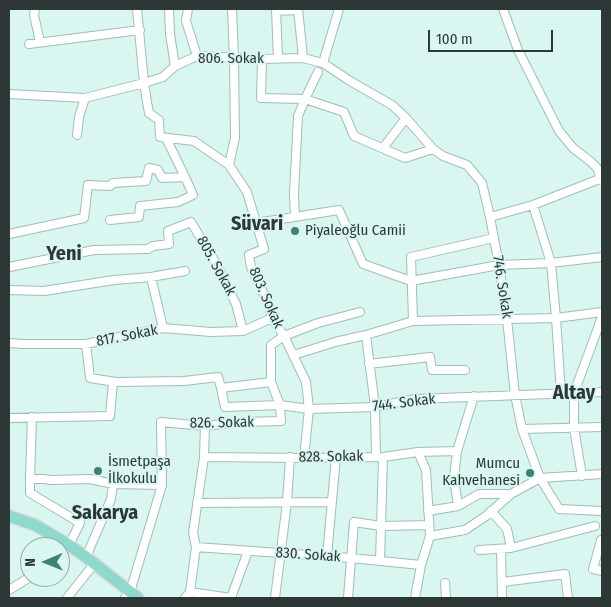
<!DOCTYPE html>
<meta charset="utf-8">
<style>
body{margin:0}
#map{position:relative;width:611px;height:607px;overflow:hidden;background:#d9f6f0;font-family:"Fira Sans Condensed",sans-serif}
canvas{display:block}
.frame{position:absolute;inset:0;border:10px solid #2d3836;pointer-events:none}
.north{position:absolute;left:20px;top:537px;width:50px;height:50px;box-sizing:border-box;background:#d9f6f0;border:1px solid #94aaa6;border-radius:50%;rotate:269deg;font-size:14px;font-weight:700;line-height:20px;text-align:center;color:#2d3836}
.north::after{content:'';display:block;margin:auto;width:18px;height:22px;background:#3e8276;clip-path:polygon(50% 0,100% 100%,50% 72%,0 100%)}
.scale{position:absolute;left:428px;top:30px;width:125px;height:22px;box-sizing:border-box;border:2px solid #2d3836;border-top:0;padding-left:6px;font-size:15px;line-height:18px;white-space:nowrap;color:#2d3836;-webkit-text-stroke:4px #d9f6f0;paint-order:stroke}
</style>
<div id="map">
<canvas width="611" height="607"></canvas>
<div class="frame"></div>
<div class="north">N</div>
<div class="scale">100 m</div>
</div>
<script>
const c = document.querySelector('canvas').getContext('2d');
c.lineJoin = 'round';
const shape = rows => new Path2D(rows.map(r => 'M' + r).join(''));
function trace(path, color, width, dash) { c.strokeStyle = color; c.lineWidth = width; c.lineCap = dash ? 'butt' : 'round'; c.setLineDash(dash || []); c.stroke(path); }
function drawText(font, color, halo, rows, align = 'center') {
  c.font = font + ' "Fira Sans Condensed",sans-serif'; c.lineWidth = 4; c.setLineDash([]); c.textBaseline = 'middle'; c.strokeStyle = halo; c.fillStyle = color; for (const [text, x, y, turn = 0] of rows) {
    c.save(); c.translate(x, y); c.rotate((+turn || 0) * Math.PI / 180); c.textAlign = isNaN(turn) ? turn : align; if (halo) c.strokeText(text, 0, 0); c.fillText(text, 0, 0); c.restore();
  }
}
const minor = shape([
 [35,9,34,15,40,42],
 [137,9,144,83,147,102,149,113,159,120,160,137,194,141,229,165,247,192,264,249,249,255,251,267,269,305,272,318,284,336,306,382,309,409,304,458],
 [169,9,170,34,175,66],
 [188,9,186,21,197,56],
 [276,9,278,58],
 [298,9,303,58],
 [503,9,518,50,559,131,573,148,590,161,597,168,602,181],
 [276,11,298,10],
 [29,44,140,30],
 [262,59,261,98,305,99,344,112,354,136,405,158,433,149],
 [323,63,339,9],
 [9,94,85,98,144,83,163,77,175,66,197,56,262,59,303,58,323,63,350,81,392,105,406,118,433,149,443,156,467,165,482,183,490,217,499,265,507,319,515,395,522,429,540,478,559,509,602,511],
 [77,135,79,117,85,98],
 [383,148,406,118],
 [229,165,235,138,234,58,232,9],
 [294,193,298,116,305,99,318,72],
 [294,196,295,217],
 [533,205,602,178],
 [490,217,533,205,551,263,556,318,561,393],
 [110,220,139,217,140,206,178,202,193,195,185,177],
 [256,223,339,210,363,264,411,281,499,265,551,263,602,257],
 [9,234,84,218,88,185,110,186,113,183,146,181,149,168,158,170,162,178,185,177,166,138],
 [9,267,94,250,148,249,153,246,169,244,168,231,191,222,217,265,236,304,243,331],
 [151,277,163,328],
 [9,290,44,291,114,280,151,277,185,271],
 [413,321,411,257,494,238],
 [9,343,24,344,86,344,163,328,211,332,243,331,272,318],
 [86,344,90,378,116,382,184,381,218,377,221,388,271,382],
 [294,355,335,342,366,335],
 [369,364,430,357,432,370,465,370],
 [221,388,225,407,280,405,309,409,375,407,415,399,602,392],
 [32,417,30,479,44,479,51,480,90,479,113,484,162,485],
 [9,418,110,416,113,382],
 [522,429,602,427],
 [376,456,375,407,366,335,413,321,556,318,602,312],
 [204,457,304,458,383,457,418,452,457,451],
 [582,476,574,428,574,393,602,317],
 [30,479,30,493,80,523,69,545,60,553],
 [197,503,332,502],
 [458,506,454,478,457,451,474,396],
 [428,511,458,506,479,494,511,494],
 [491,511,507,529,511,548],
 [430,536,465,530,486,516,511,494,540,478,602,474],
 [602,540,601,540,593,569,602,571],
 [196,547,351,558,421,565],
 [479,550,511,548,595,526],
 [501,550,502,598],
 [327,556,336,457],
 [86,557,111,499,113,484],
 [380,561,383,457],
 [503,582,565,574,568,598],
 [445,583,446,598],
 [9,590,30,577],
 [190,592,231,598,248,551],
 [67,598,94,564],
 [125,598,130,592,162,485,161,422,205,426,241,422,281,421,280,405,271,382,271,345,284,336,318,323,360,312],
 [185,598,190,592,196,547,193,533,204,457,205,426],
 [275,598,287,502,290,457],
 [348,598,354,522,381,526,429,525],
 [415,598,421,565,430,536,426,470,418,452]
]);
const primary = shape([
 [9,516,35,525,69,545,86,557,138,598]
]);
const markers = [
 [295,231,5,"#3e8276"],
 [98,471,5,"#3e8276"],
 [530,473,5,"#3e8276"]
];
const streetNames = [
 ["806. Sokak",231,59],
 ["805. Sokak",216,266,61],
 ["746. Sokak",502,287,81],
 ["803. Sokak",266,298,66],
 ["817. Sokak",127,336,-11],
 ["744. Sokak",404,403,-7],
 ["826. Sokak",222,423,-1],
 ["828. Sokak",331,457,-1],
 ["830. Sokak",308,555,4]
];
const poiNames = [
 ["Piyaleoğlu Camii",305,231],
 ["İsmetpaşa",108,462],
 ["İlkokulu",108,479],
 ["Mumcu",520,464,"right"],
 ["Kahvehanesi",520,481,"right"]
];
const districtNames = [
 ["Süvari",257,224],
 ["Yeni",64,254],
 ["Altay",574,393],
 ["Sakarya",105,513]
];
trace(minor, '#a1bdb7', 10);
trace(primary, '#d9dbdb', 14);
trace(minor, '#fff', 8);
trace(primary, '#8fd8cc', 11);
for (const [x, y, r, color] of markers) { const dot = new Path2D(); dot.arc(x, y, r, 0, 2 * Math.PI); c.fillStyle = color; c.fill(dot); trace(dot, '#d9f6f0', 2); }
drawText('15px', '#2d3836', '#d9f6f0', streetNames);
drawText('15px', '#2d3836', '#d9f6f0', poiNames, 'left');
drawText('bold 20px', '#2d3836', '#d9f6f0', districtNames);
</script>
